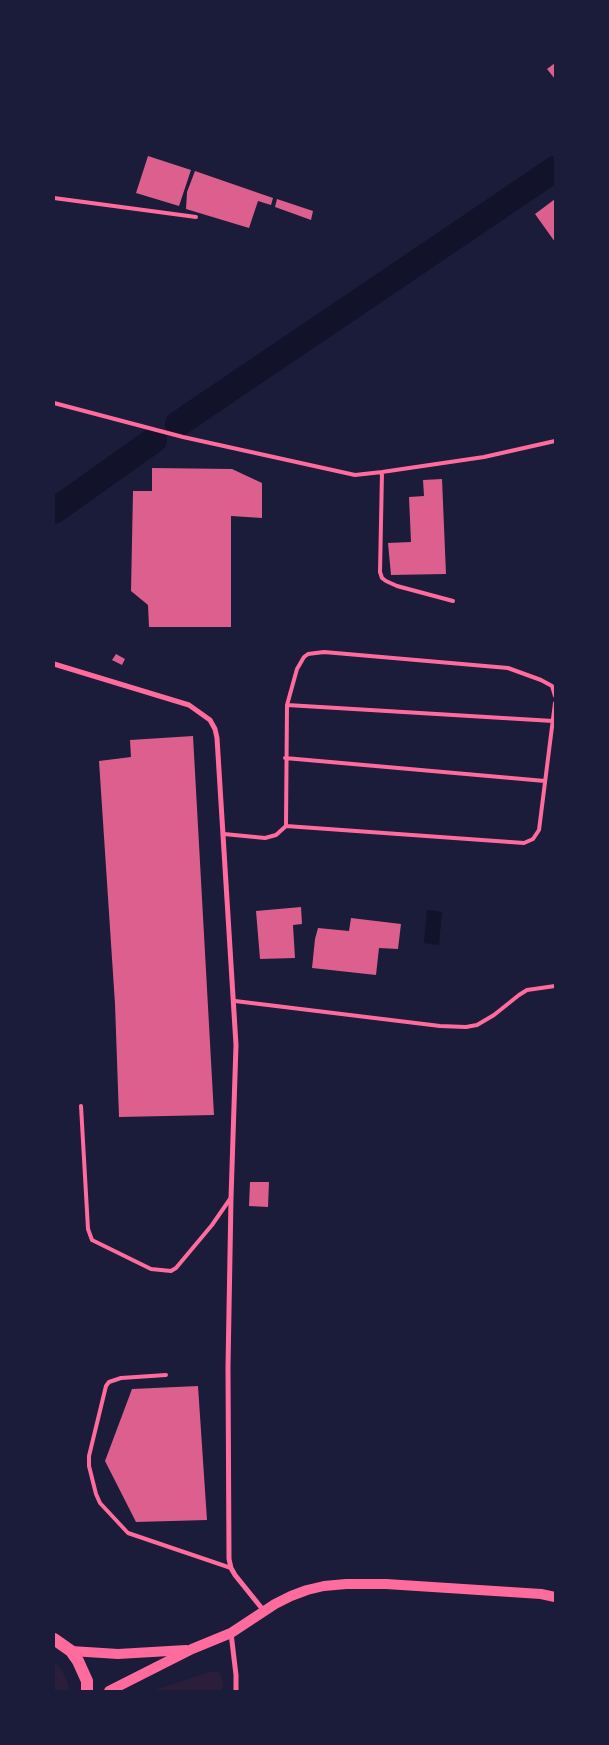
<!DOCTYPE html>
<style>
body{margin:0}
#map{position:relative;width:609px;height:1745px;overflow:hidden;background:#1b1b3a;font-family:"Open Sans",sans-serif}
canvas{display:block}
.frame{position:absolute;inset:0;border:55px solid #1b1b3a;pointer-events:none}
</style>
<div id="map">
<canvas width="609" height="1745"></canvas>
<div class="frame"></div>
</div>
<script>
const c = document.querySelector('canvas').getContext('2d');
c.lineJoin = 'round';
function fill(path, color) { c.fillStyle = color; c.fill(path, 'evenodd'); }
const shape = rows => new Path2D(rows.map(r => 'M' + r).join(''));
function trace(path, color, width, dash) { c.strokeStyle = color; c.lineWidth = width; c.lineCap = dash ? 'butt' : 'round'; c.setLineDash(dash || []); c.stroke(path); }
const green = shape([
 [54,1662,60,1667,67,1680,69,1691,54,1691],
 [209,1672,219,1672,223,1681,222,1691,152,1691]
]);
const water = shape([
 [427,910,442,912,439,945,424,943]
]);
const canal = shape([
 [178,424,555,169],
 [54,511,154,440]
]);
const building = shape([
 [555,63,555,79,547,69],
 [148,156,191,170,179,206,136,193],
 [195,171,273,198,271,205,258,201,249,228,186,209,187,192],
 [277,199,313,211,311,220,275,207],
 [555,199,555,242,535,214],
 [152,468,232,469,262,483,262,518,231,516,231,627,149,627,148,605,131,591,133,491,152,491],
 [442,479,446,574,391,575,388,543,411,542,409,497,424,496,423,480],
 [116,654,125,659,122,665,112,660],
 [193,736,214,1115,119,1117,115,1004,99,761,131,757,130,740],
 [301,907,302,924,293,925,295,958,260,959,256,911],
 [351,918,401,924,398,949,379,948,376,975,312,968,315,939,318,928,349,931],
 [250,1182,269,1182,268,1207,249,1206],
 [198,1386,207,1520,136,1522,105,1461,132,1389]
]);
const service = shape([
 [54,198,196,217],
 [54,403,183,437,355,475,382,472,484,457,555,441],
 [382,472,380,572,382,578,386,581,397,586,453,601],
 [287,705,553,721],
 [285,758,545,781],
 [286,826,287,705,297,669,304,657,308,654,324,652,508,668,541,680,552,686,555,696],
 [224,834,265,838,276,835,286,826,524,843,533,839,539,830,555,703],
 [235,1001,440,1026,466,1027,477,1025,494,1015,519,995,527,990,555,986],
 [81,1106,88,1229,92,1240,151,1269,171,1271,176,1268,212,1225,230,1199],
 [166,1375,121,1378,109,1382,106,1386,89,1456,89,1466,96,1494,100,1503,128,1533,231,1568]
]);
const minor = shape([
 [54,664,189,705,210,720,215,729,217,738,236,1045,231,1198,228,1367,229,1559,231,1568,235,1575,264,1611],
 [231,1633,236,1675,236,1691]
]);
const secondary = shape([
 [71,1651,118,1654,186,1650],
 [109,1691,192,1649,231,1633,275,1604,291,1596,307,1590,324,1586,346,1584,386,1584,541,1594,555,1597]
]);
const primary = shape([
 [54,1639,71,1651,78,1661,87,1681,87,1691]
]);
fill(green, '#2a1e3b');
fill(water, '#12122b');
trace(canal, '#12122b', 26);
fill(building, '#dd5f8e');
trace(service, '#ff6b9d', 4);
trace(minor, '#ff6b9d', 5);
trace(secondary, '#ff6b9d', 10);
trace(primary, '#ff6b9d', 12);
</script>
